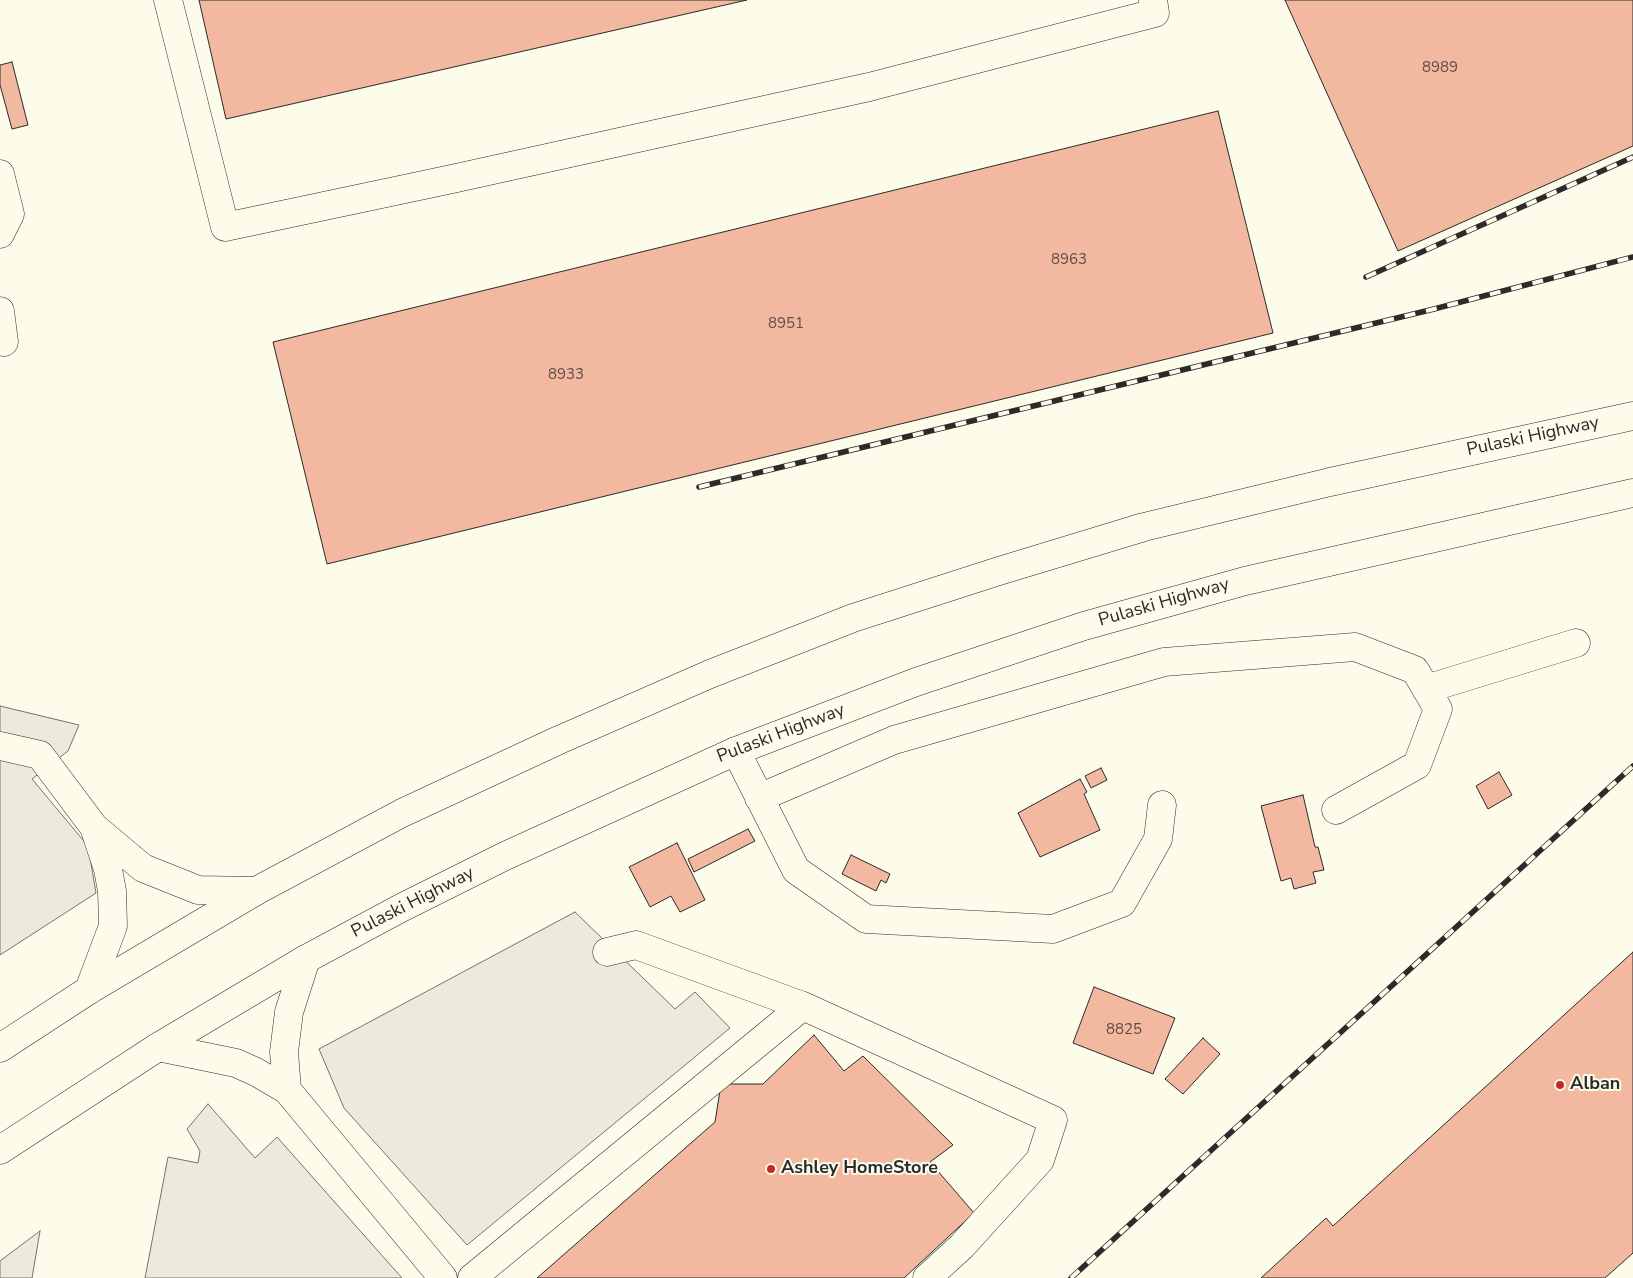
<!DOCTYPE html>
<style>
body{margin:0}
canvas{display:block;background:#fdfbea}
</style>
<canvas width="1633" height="1278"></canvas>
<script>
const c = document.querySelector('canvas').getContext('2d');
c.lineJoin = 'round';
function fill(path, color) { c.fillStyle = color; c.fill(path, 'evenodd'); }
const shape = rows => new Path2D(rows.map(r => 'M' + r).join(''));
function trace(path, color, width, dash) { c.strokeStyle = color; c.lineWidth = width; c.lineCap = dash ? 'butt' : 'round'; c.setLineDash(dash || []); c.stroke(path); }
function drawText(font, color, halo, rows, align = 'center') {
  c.font = font + ' "Nunito Sans",sans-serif'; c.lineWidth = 4; c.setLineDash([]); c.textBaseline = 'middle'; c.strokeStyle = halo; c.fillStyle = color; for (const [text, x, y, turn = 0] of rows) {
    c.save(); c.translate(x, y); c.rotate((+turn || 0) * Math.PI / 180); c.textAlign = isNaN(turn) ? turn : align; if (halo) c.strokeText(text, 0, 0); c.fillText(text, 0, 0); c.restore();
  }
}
const parking = shape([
 [0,706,79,725,68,751,32,779,88,846,96,893,0,955,0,706],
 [575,912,675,1009,695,992,730,1028,467,1245,344,1108,319,1049,575,912],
 [208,1104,255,1158,277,1137,402,1278,145,1278,168,1157,198,1163,200,1151,187,1129,208,1104],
 [40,1231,32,1278,0,1278,0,1261,40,1231]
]);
const building = shape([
 [199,0,747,0,226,119,199,0],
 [1285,0,1633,0,1633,146,1398,251,1285,0],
 [12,62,28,125,12,129,0,85,0,65,12,62],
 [1218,111,1273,333,327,564,273,342,1218,111],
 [1101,768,1107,780,1091,788,1085,776,1101,768],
 [1499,772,1512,795,1488,809,1476,786,1499,772],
 [1080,779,1087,792,1084,794,1100,830,1040,857,1018,813,1080,779],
 [1303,795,1315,847,1318,847,1324,870,1313,872,1316,883,1294,889,1291,878,1281,881,1261,806,1303,795],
 [748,829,755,841,694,872,688,859,748,829],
 [677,843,705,900,680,912,671,896,650,907,629,867,677,843],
 [851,855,890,874,886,883,881,880,876,891,842,874,851,855],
 [1633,952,1633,1253,1605,1278,1261,1278,1326,1218,1333,1226,1633,952],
 [1094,987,1175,1018,1153,1074,1073,1043,1094,987],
 [814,1035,844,1071,863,1056,953,1145,930,1162,974,1213,904,1278,537,1278,715,1122,721,1084,763,1084,814,1035],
 [1203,1038,1220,1054,1183,1094,1165,1079,1203,1038]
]);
const minor = shape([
 [168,0,225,227,452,179,869,87,1155,13,1153,0],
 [0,174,10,214,0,234],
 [0,311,4,342],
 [1426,689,1576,643],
 [0,746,40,755,94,827,143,868,198,890,256,891],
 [736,751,796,870,866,919,1053,929,1122,903,1158,839,1162,805],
 [759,798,894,740,1164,662,1355,647,1415,670,1438,709,1417,765,1336,810],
 [607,952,636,945,803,1006],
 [89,990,113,926,112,891,108,869,94,827],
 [158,1047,236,1063,256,1072,287,1090,443,1278],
 [287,1090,284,1052,289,1012,306,959],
 [472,1278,803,1006,1053,1120,1040,1160,962,1246,927,1278]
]);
const highway = shape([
 [0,1048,89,990,256,891,402,813,559,740,710,674,853,618,999,571,1144,527,1330,482,1633,416],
 [0,1150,158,1047,306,959,401,908,505,856,736,751,916,682,1084,626,1245,581,1633,493]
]);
const rail = shape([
 [1366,277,1633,157],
 [699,487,1434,309,1633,257],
 [1071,1278,1633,766]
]);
const markers = [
 [1560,1085,5,"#c62828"],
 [771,1169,5,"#c62828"]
];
const numberNames = [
 ["8989",1440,68],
 ["8963",1069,260],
 ["8951",786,324],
 ["8933",566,375],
 ["8825",1124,1030]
];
const streetNames = [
 ["Pulaski Highway",1533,437,-12],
 ["Pulaski Highway",1164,603,-16],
 ["Pulaski Highway",781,734,-21],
 ["Pulaski Highway",413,903,-27]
];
const poiNames = [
 ["Alban",1570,1085],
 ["Ashley HomeStore",781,1169]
];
fill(parking, '#eceadb');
trace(parking, '#74746e', 1);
fill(building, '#f2b8a0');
trace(building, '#2b2b2b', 1);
trace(minor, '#2b2b2b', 29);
trace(highway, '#2b2b2b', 29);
trace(minor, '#fdfbea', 28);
trace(highway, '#fdfbea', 28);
trace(rail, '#2b2b2b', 5.5);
trace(rail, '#fdfbea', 4, [11]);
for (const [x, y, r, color] of markers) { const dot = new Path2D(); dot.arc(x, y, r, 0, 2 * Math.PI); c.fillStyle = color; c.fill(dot); trace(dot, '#fdfbea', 2); }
drawText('15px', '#5d4e48', null, numberNames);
drawText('18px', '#2b2b2b', '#fdfbea', streetNames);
drawText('bold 18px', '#2b2b2b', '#fdfbea', poiNames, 'left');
</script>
